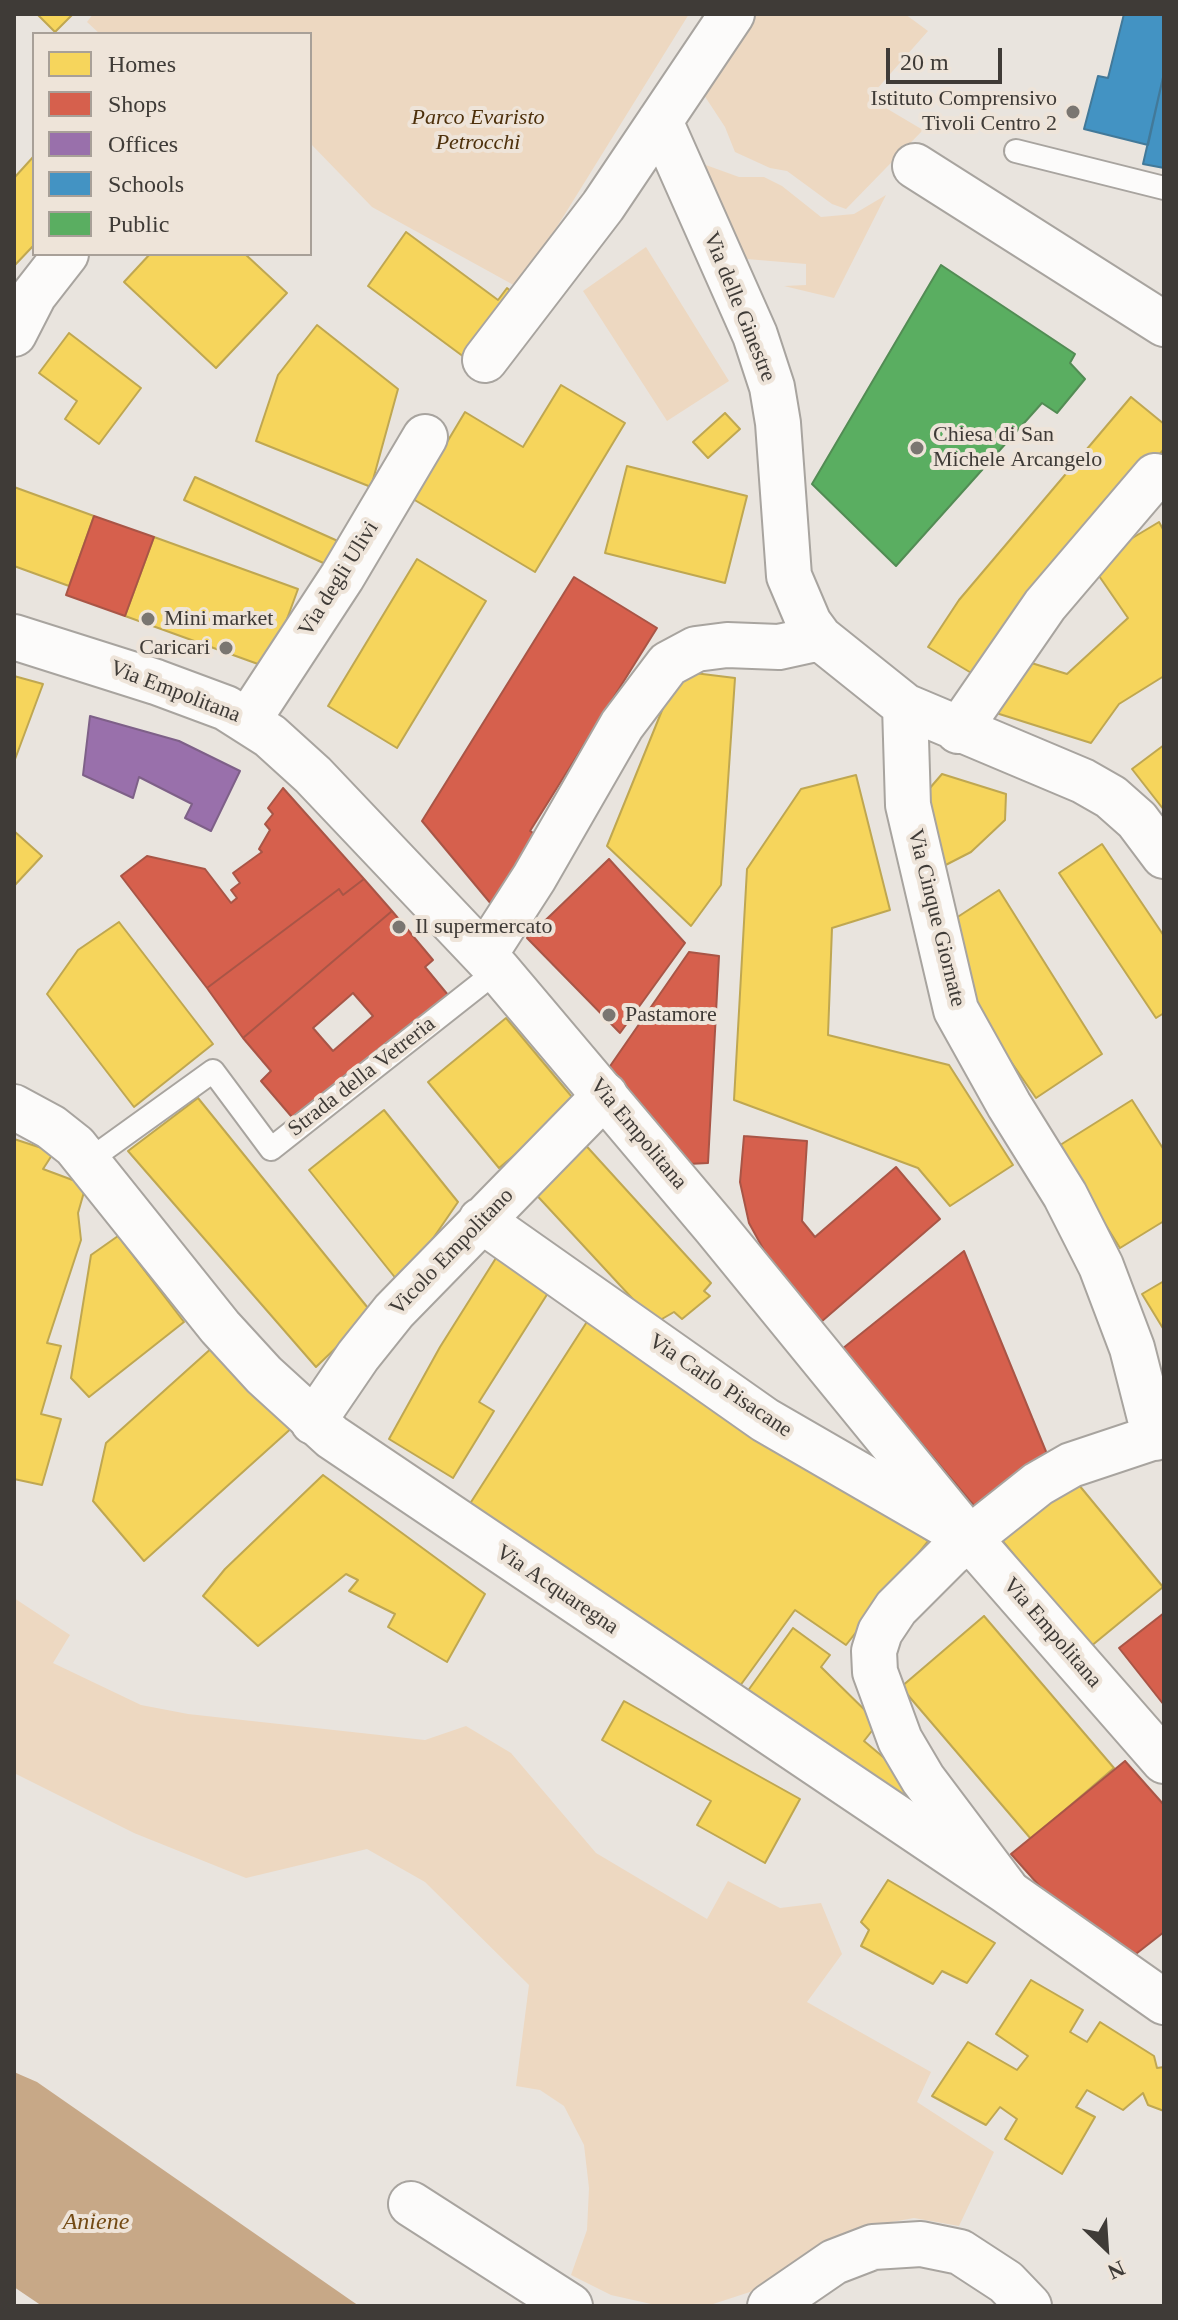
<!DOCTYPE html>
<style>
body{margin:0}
#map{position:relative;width:1178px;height:2320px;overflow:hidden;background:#e9e4de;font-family:Georgia,serif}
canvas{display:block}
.frame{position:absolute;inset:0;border:16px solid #3f3b37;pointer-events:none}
.legend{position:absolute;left:32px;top:32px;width:280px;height:224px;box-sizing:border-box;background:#eee4d9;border:2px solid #a8a098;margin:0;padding:10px 14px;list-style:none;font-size:24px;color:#3f3b37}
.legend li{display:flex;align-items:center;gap:16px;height:40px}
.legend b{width:40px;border:2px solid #a8a098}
.north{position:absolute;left:1066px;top:2208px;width:80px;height:80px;-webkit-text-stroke:6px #eee4d9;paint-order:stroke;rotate:155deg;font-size:22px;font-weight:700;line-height:32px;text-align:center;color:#3f3b37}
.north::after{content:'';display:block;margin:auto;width:28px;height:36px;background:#3f3b37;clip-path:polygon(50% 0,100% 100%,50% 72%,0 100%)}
.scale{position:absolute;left:886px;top:48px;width:116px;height:36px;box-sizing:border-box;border:4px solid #3f3b37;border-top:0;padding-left:10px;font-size:24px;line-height:28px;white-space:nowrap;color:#3f3b37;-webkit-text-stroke:6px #eee4d9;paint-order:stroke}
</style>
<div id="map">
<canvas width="1178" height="2320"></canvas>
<div class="frame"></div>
<ul class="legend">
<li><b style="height:22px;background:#f6d55c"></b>Homes</li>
<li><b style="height:22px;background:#d6604d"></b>Shops</li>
<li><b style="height:22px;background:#9970ab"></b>Offices</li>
<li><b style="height:22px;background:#4393c3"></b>Schools</li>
<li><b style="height:22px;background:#5aae61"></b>Public</li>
</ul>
<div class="north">N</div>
<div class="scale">20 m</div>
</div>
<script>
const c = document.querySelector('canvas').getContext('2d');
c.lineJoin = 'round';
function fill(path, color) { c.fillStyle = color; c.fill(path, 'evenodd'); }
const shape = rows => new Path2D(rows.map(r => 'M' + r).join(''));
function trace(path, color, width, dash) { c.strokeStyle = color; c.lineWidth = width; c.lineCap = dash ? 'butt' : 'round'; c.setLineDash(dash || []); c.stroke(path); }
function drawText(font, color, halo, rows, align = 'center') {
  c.font = font + ' Georgia,serif'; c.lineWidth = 8; c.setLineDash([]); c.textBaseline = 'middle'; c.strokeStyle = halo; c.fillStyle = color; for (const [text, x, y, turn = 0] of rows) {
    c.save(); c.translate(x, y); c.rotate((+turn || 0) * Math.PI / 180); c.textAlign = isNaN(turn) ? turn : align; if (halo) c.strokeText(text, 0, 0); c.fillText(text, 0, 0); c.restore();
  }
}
const green = shape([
 [93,14,689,14,519,288,372,207,310,143,310,34,100,34,87,22],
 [750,14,905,14,928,31,869,98,923,130,846,209,832,204,787,171,770,168,735,152,725,127,702,92],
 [703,164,739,177,764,177,782,186,821,217,854,214,886,195,834,298,784,286,806,285,806,264,747,259,746,279],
 [646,247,729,381,667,421,583,291],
 [14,1598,70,1635,53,1663,141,1705,188,1714,425,1740,466,1726,511,1753,596,1853,707,1919,728,1881,780,1908,821,1903,842,1954,807,2002,931,2072,917,2102,994,2152,959,2226,914,2218,853,2229,804,2254,753,2291,710,2305,660,2306,611,2295,571,2275,587,2230,589,2188,584,2145,564,2106,540,2090,516,2086,529,1985,425,1882,367,1849,246,1878,134,1833,14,1773]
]);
const water = shape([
 [14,2072,37,2082,359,2306,42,2306,14,2287]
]);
const homes = shape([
 [37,14,73,14,55,32,37,14],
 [34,156,34,245,14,266,14,178,34,156],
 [406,232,498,300,507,288,512,292,464,357,368,286,406,232],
 [150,254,245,254,287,293,216,368,124,282,150,254],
 [317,325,398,389,371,487,256,441,278,375,317,325],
 [69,333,141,388,99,444,65,419,77,401,39,373,69,333],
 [561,385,625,423,535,572,413,499,465,412,523,447,561,385],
 [1131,397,1164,424,1164,449,1031,604,983,680,928,647,959,600,1131,397],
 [725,413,740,429,708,458,693,442,725,413],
 [627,466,747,496,725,583,605,553,627,466],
 [195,477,340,542,330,566,184,500,195,477],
 [14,487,94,516,69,586,14,566,14,487],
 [1159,522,1164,531,1164,676,1119,704,1091,743,993,712,1025,661,1067,674,1128,618,1097,573,1124,543,1159,522],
 [154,537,298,589,269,668,125,616,154,537],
 [417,559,486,601,397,748,328,706,417,559],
 [678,671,735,678,721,885,691,926,607,846,678,671],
 [14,676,43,684,14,762,14,676],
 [1164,745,1164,810,1132,769,1164,745],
 [942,774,1006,794,1005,820,971,852,934,871,917,803,942,774],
 [856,775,890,910,832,928,828,1035,949,1065,1013,1165,950,1206,918,1168,734,1100,747,869,801,789,856,775],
 [14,831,42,856,14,886,14,831],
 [1102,844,1164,936,1164,1013,1156,1018,1059,873,1102,844],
 [999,890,1102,1054,1036,1098,974,1008,953,920,999,890],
 [119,922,213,1044,134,1107,47,994,78,950,119,922],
 [506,1018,577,1103,499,1168,428,1082,506,1018],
 [198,1098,372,1313,316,1367,128,1151,198,1098],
 [1132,1100,1164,1150,1164,1221,1120,1248,1057,1147,1132,1100],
 [384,1110,458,1202,401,1285,309,1170,384,1110],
 [14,1139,54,1152,43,1169,86,1185,78,1213,81,1240,47,1343,61,1346,41,1414,61,1419,42,1485,14,1479,14,1139],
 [580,1139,711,1283,704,1291,710,1296,682,1319,674,1312,655,1323,530,1188,580,1139],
 [118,1236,184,1322,89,1397,71,1378,91,1255,118,1236],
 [496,1258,548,1293,479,1402,494,1411,453,1478,389,1439,440,1347,496,1258],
 [1164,1281,1164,1330,1142,1294,1164,1281],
 [590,1317,928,1541,846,1645,795,1610,737,1690,464,1513,590,1317],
 [224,1337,295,1425,144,1561,93,1501,106,1443,224,1337],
 [323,1475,485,1594,447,1662,388,1627,395,1614,349,1591,358,1580,346,1574,258,1646,203,1596,225,1569,323,1475],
 [1074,1479,1163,1587,1090,1647,1001,1539,1074,1479],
 [984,1616,1114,1768,1031,1839,901,1687,984,1616],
 [793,1628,830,1655,821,1667,878,1723,864,1741,919,1787,909,1801,747,1692,793,1628],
 [624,1701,800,1799,765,1863,697,1825,711,1801,602,1740,624,1701],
 [888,1880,995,1943,967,1983,942,1971,933,1984,861,1946,869,1930,861,1922,888,1880],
 [1031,1980,1083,2010,1070,2032,1087,2042,1100,2022,1154,2056,1157,2068,1164,2067,1164,2111,1148,2105,1143,2093,1123,2110,1087,2090,1076,2107,1095,2117,1062,2174,1005,2139,1017,2119,1000,2107,986,2125,932,2096,968,2042,1017,2070,1028,2056,996,2034,1031,1980]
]);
const shops = shape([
 [94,516,154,537,125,616,66,595,94,516],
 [574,577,657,628,530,831,550,843,502,917,422,821,574,577],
 [283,788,364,879,343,895,339,889,207,988,121,876,147,856,205,869,231,903,237,898,231,890,240,883,233,873,262,852,259,849,270,830,265,824,273,814,268,808,283,788],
 [609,859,685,943,620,1033,527,938,609,859],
 [364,879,392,911,243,1038,207,988,339,889,343,895,364,879],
 [392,911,433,960,425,967,448,995,297,1123,261,1081,271,1071,243,1038,392,911],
 [353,993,373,1016,333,1051,313,1028,353,993],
 [689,952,719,956,708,1163,688,1164,606,1072,689,952],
 [744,1136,807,1141,802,1221,815,1237,896,1167,940,1219,821,1322,766,1254,749,1223,740,1182,744,1136],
 [964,1251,1047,1454,976,1508,842,1349,964,1251],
 [1164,1613,1164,1705,1119,1648,1164,1613],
 [1125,1761,1164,1805,1164,1932,1132,1957,1076,1927,1011,1854,1125,1761]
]);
const offices = shape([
 [90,716,179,741,240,771,211,831,185,818,192,804,139,777,133,798,83,775,90,716]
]);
const schools = shape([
 [1124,14,1164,14,1164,73,1148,145,1084,129,1098,76,1108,78,1124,14],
 [1164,73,1164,168,1143,164,1164,73]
]);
const public = shape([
 [941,265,1075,354,1070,363,1085,379,1057,413,1042,403,896,566,812,484,941,265]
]);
const service = shape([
 [1016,151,1164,188],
 [88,1161,213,1071,271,1149,498,970]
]);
const minor = shape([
 [660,121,755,335,772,387,778,423,789,576,809,623,820,638,905,706,1083,781,1111,797,1137,820,1164,856],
 [915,166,1164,324],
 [14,334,34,295,66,254],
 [485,360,603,206,732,14],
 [905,706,908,805,956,1010,1009,1105,1065,1195,1101,1266,1132,1348,1155,1438],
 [249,719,342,577,425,437],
 [958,731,1045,605,1155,476],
 [485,954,534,878,622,725,668,664,696,649,727,645,779,647,820,638],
 [481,1220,765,1420,969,1538],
 [313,1422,358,1356,394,1311,605,1095],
 [1005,1888,923,1779,900,1740,875,1672,874,1651,880,1632,896,1608,950,1554,1038,1484,1071,1465,1164,1434],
 [411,2204,570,2306],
 [770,2306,834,2262,873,2247,921,2244,960,2252,1006,2282,1029,2306]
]);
const secondary = shape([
 [14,637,156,682,226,708,270,736,313,775,498,970,715,1227,969,1538,1164,1761],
 [14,1107,51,1127,75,1146,220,1327,264,1375,332,1437,1006,1891,1164,2002]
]);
const markers = [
 [1073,112,8,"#7a7671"],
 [917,448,8,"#7a7671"],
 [148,619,8,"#7a7671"],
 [226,648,8,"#7a7671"],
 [399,927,8,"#7a7671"],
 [609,1015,8,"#7a7671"]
];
const poiNames = [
 ["Istituto Comprensivo",1057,99,"right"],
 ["Tivoli Centro 2",1057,124,"right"],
 ["Chiesa di San",933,435],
 ["Michele Arcangelo",933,460],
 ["Mini market",164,619],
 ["Caricari",210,648,"right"],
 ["Il supermercato",415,927],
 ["Pastamore",625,1015]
];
const parkNames = [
 ["Parco Evaristo",478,118],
 ["Petrocchi",478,143]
];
const streetNames = [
 ["Via delle Ginestre",739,307,68],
 ["Via degli Ulivi",339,579,-58],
 ["Via Empolitana",175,692,21],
 ["Via Cinque Giornate",936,918,76],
 ["Strada della Vetreria",362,1077,-38],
 ["Via Empolitana",638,1134,50],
 ["Vicolo Empolitano",452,1252,-46],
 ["Via Carlo Pisacane",720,1386,34],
 ["Via Acquaregna",557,1590,34],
 ["Via Empolitana",1052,1633,49]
];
const waterNames = [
 ["Aniene",96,2223]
];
fill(green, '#edd8c1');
fill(water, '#c7a887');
fill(homes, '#f6d55c');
trace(homes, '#bfa751', 2);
fill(shops, '#d6604d');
trace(shops, '#a95546', 2);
fill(offices, '#9970ab');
trace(offices, '#7e6088', 2);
fill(schools, '#4393c3');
trace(schools, '#427999', 2);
fill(public, '#5aae61');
trace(public, '#528c54', 2);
trace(service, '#a8a49f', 26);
trace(minor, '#a8a49f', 48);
trace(secondary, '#a8a49f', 48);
trace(service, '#fcfbfa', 22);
trace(minor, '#fcfbfa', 44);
trace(secondary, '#fcfbfa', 44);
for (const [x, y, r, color] of markers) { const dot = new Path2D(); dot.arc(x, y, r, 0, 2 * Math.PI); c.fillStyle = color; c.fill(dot); trace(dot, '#eee4d9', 3); }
drawText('22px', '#3f3b37', '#eee4d9', poiNames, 'left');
drawText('italic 22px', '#4d300b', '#eee4d9', parkNames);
drawText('22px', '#3f3b37', '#eee4d9', streetNames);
drawText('italic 24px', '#734a14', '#eee4d9', waterNames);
</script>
